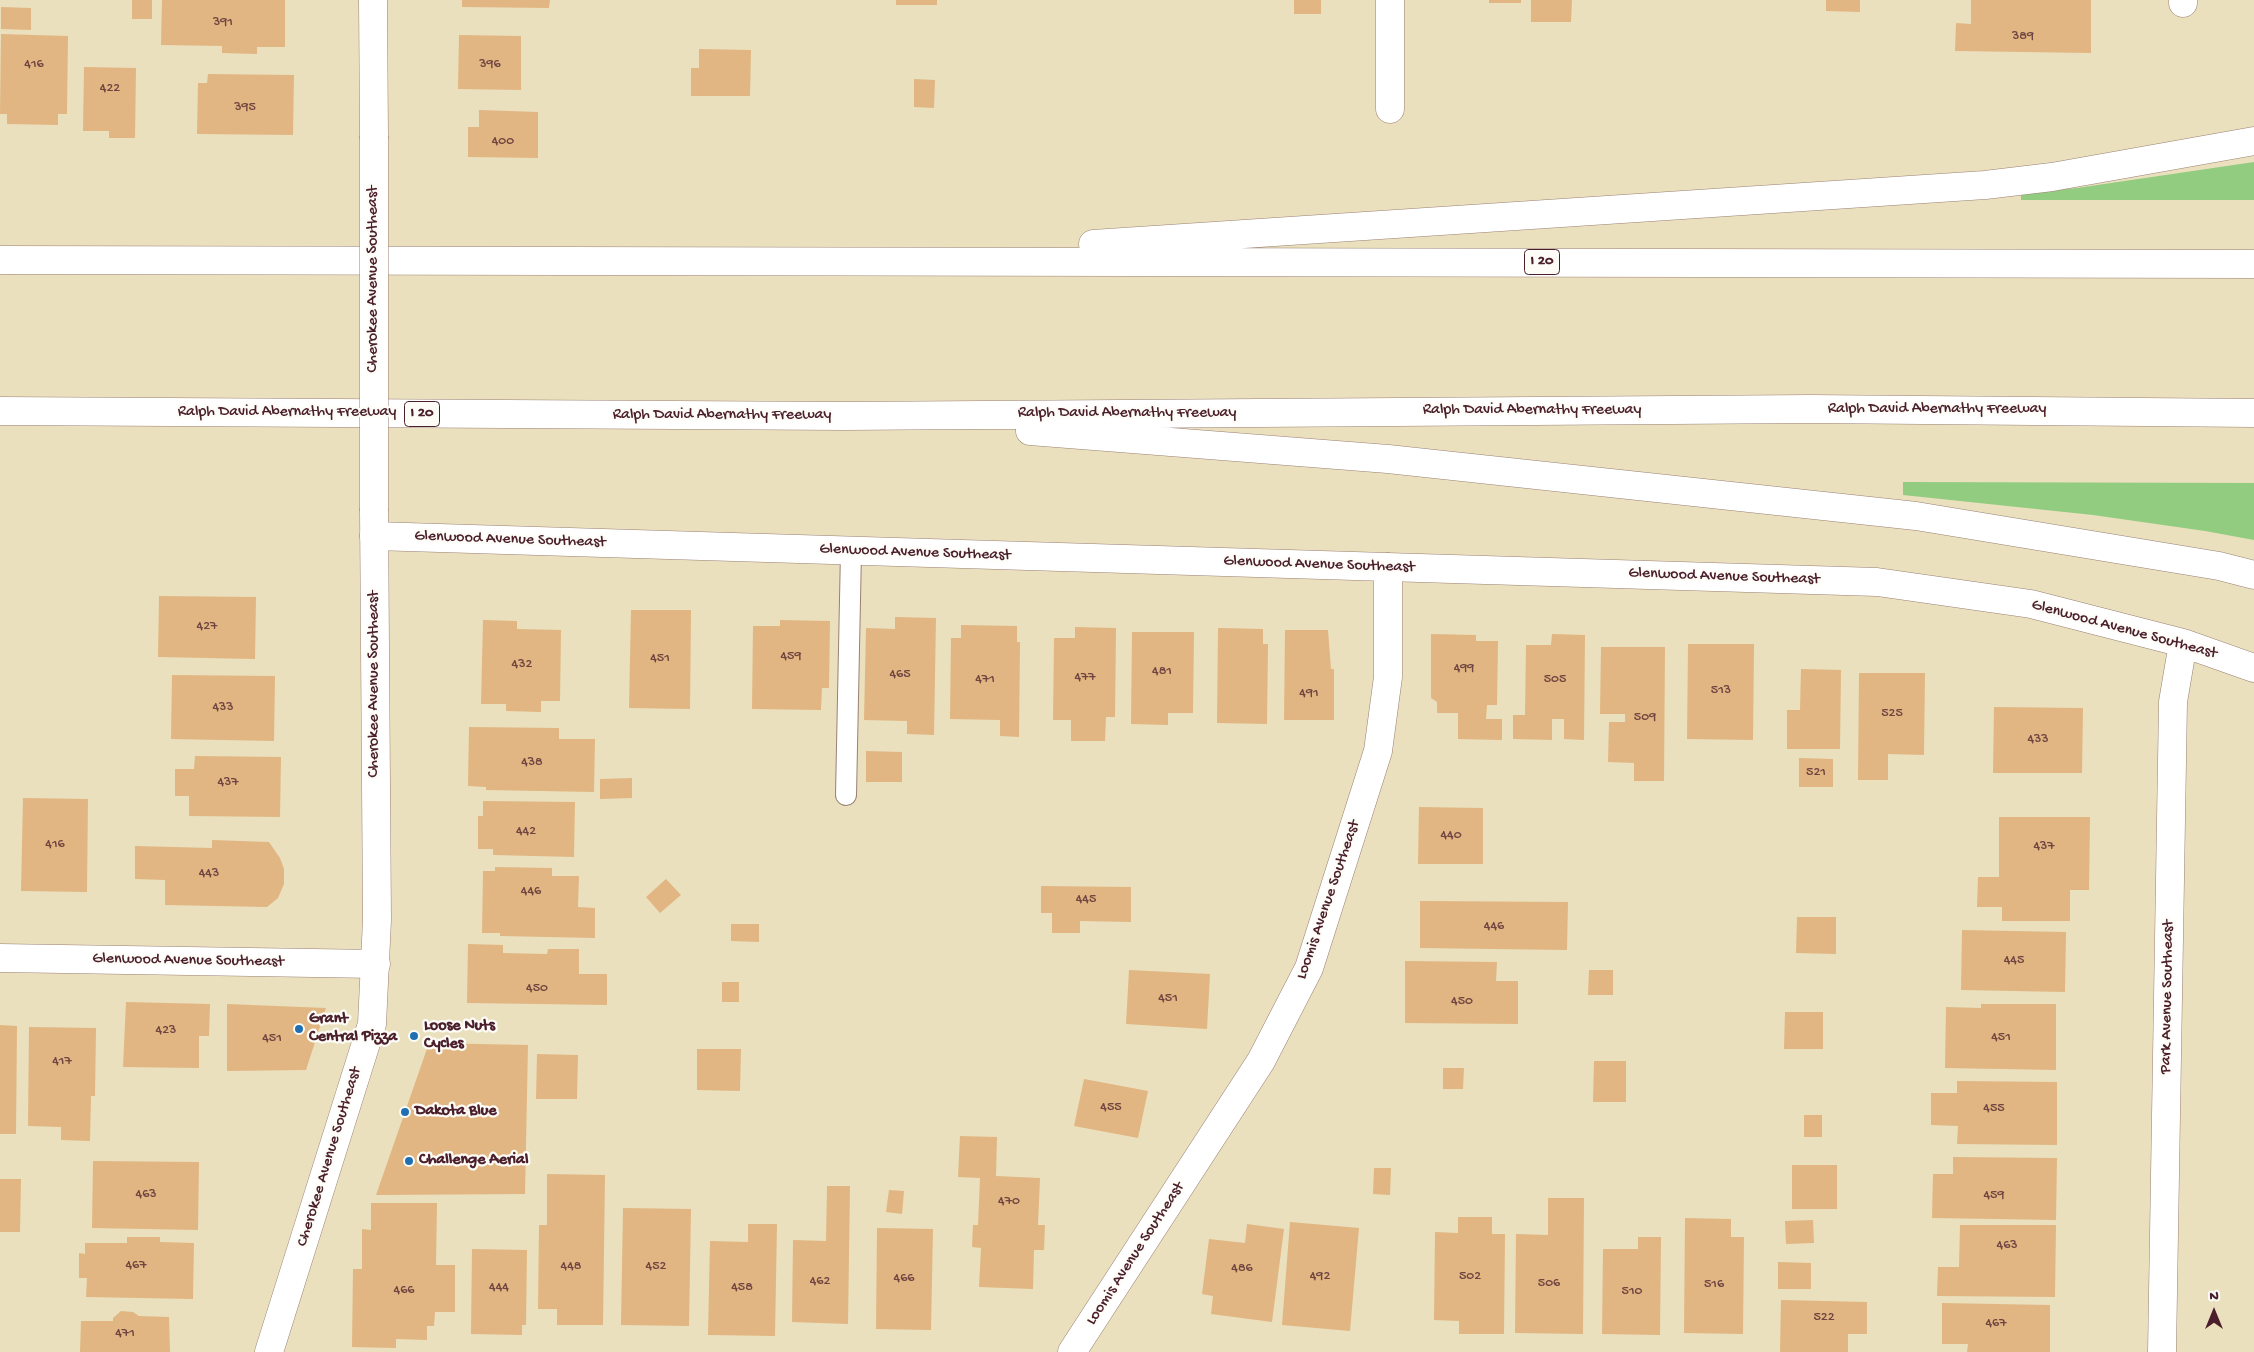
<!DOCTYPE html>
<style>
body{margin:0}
#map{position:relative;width:2254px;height:1352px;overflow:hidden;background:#eae0bd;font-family:"Gochi Hand",sans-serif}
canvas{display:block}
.north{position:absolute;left:2189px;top:1287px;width:50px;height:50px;-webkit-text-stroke:4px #fdfcf7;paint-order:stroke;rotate:0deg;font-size:14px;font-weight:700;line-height:20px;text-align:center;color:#4a1f2b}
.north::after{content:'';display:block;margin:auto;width:18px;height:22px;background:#4a1f2b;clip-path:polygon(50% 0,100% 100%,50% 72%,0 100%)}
</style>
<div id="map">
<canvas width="2254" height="1352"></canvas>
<div class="north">N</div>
</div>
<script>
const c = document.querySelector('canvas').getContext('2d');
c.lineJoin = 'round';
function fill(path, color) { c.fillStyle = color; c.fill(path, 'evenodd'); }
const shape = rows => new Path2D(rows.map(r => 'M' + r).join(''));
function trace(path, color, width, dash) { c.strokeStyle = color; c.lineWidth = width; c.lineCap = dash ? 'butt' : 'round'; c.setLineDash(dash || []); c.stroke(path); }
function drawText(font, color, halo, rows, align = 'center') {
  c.font = font + ' "Gochi Hand",sans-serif'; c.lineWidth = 4.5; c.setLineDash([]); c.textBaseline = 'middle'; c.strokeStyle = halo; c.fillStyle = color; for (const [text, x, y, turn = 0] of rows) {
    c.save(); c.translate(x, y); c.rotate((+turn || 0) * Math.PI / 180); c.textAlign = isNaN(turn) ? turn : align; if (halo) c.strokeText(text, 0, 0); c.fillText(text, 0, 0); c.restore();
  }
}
const green = shape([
 [2254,162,2254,200,2021,200,2021,193,2077,188],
 [1903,482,2254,483,2254,540,2205,531,2093,515,1903,495]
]);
const building = shape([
 [132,0,152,0,152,19,132,19],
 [162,0,285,0,285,47,257,47,257,54,222,53,222,46,161,45],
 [462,0,550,0,549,8,462,7],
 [896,0,937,0,937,5,896,5],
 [1294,0,1321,0,1321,14,1294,14],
 [1489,0,1521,0,1521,3,1489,3],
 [1531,0,1572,0,1571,22,1531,22],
 [1826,0,1860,0,1860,12,1826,11],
 [1971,0,2091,0,2091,53,1955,51,1956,23,1971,24],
 [1,7,31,8,31,30,1,29],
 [1,34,68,36,67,114,58,114,58,125,7,124,7,114,0,114],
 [459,35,521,36,521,90,458,89],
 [699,49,751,50,750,96,691,96,691,68,699,68],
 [84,67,136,68,135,138,109,138,109,131,83,131],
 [208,74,294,75,293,135,197,134,198,83,207,83],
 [914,79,935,80,934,108,914,107],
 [479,110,538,112,538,158,468,157,468,127,479,127],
 [159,596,256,597,255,659,158,657],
 [631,610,691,610,690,709,629,708],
 [895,617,936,618,934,735,907,734,907,721,864,720,866,628,895,629],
 [483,620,517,621,517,629,561,630,560,701,541,701,541,712,506,711,506,704,481,704],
 [780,620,830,621,829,688,822,688,821,710,752,709,753,626,780,626],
 [961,625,1017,626,1017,642,1020,642,1019,737,1000,736,1000,720,950,719,951,638,961,638],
 [1075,627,1116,628,1115,717,1106,717,1105,741,1071,741,1071,720,1053,720,1054,638,1075,638],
 [1218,628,1263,629,1263,644,1268,644,1267,724,1217,723],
 [1285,630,1328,630,1331,669,1334,669,1334,720,1284,720],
 [1132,632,1194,632,1193,713,1168,713,1168,725,1131,724],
 [1431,634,1476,635,1476,641,1498,641,1497,705,1487,705,1486,719,1502,719,1502,740,1458,739,1458,713,1437,713,1437,702,1431,698],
 [1552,634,1585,635,1584,740,1564,739,1564,719,1552,719,1552,740,1513,739,1513,715,1525,715,1526,645,1551,645],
 [1688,644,1754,644,1753,740,1687,739],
 [1601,647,1665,647,1664,781,1634,781,1634,763,1608,762,1609,722,1625,722,1625,714,1600,714],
 [1801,669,1841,670,1840,749,1787,749,1787,710,1800,710],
 [1859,673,1925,673,1924,755,1888,754,1888,780,1858,780],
 [172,675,275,676,274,741,171,739],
 [1994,707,2083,708,2082,773,1993,773],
 [469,727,559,728,559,739,595,739,594,792,486,790,486,787,468,786],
 [866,751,902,752,902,782,866,782],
 [195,756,281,757,280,817,189,816,189,796,175,796,175,769,194,769],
 [1799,758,1833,759,1833,787,1799,787],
 [632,778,632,798,600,799,600,779],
 [23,798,88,799,87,892,21,891],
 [483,801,575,802,574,857,493,855,493,849,478,849,478,816,483,816],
 [1419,807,1483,808,1483,864,1418,864],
 [1999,817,2090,817,2089,890,2070,890,2070,921,2002,921,2002,907,1977,907,1978,877,1999,877],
 [212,840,269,842,280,858,284,869,284,884,278,898,267,907,165,905,165,880,135,879,135,846,212,848],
 [495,867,552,868,552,876,579,876,578,907,595,908,595,938,500,936,500,933,482,933,483,871,495,871],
 [666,879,681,895,660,913,646,897],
 [1041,886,1131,887,1131,922,1080,921,1080,933,1052,933,1052,913,1041,913],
 [1420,901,1568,902,1567,950,1420,948],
 [1797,917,1836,917,1836,954,1796,953],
 [731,924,759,924,759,942,731,941],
 [1962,930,2066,932,2065,992,1961,990],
 [468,944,503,945,503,953,547,954,548,949,579,949,579,974,607,974,607,1005,467,1003],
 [1405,961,1497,962,1496,981,1518,981,1518,1024,1405,1023],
 [1129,970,1210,974,1207,1029,1126,1024],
 [1589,970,1613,970,1613,995,1588,995],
 [722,982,739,982,739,1002,722,1002],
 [126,1002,210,1004,209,1036,199,1036,199,1068,123,1067],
 [227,1004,326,1008,306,1070,227,1071],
 [1981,1004,2056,1004,2056,1070,1945,1068,1946,1007,1981,1008],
 [1785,1012,1823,1012,1823,1049,1784,1049],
 [0,1025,17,1026,16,1134,0,1134],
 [29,1027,96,1028,95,1096,91,1096,90,1141,61,1140,61,1127,28,1126],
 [429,1043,528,1045,525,1194,376,1195],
 [697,1049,741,1049,740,1091,697,1090],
 [537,1054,578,1055,577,1099,536,1099],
 [1594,1061,1626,1061,1626,1102,1593,1102],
 [1443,1068,1464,1068,1463,1089,1443,1089],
 [1084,1079,1148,1091,1138,1138,1074,1126],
 [1957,1081,2057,1082,2057,1145,1957,1144,1958,1126,1931,1125,1931,1093,1957,1093],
 [1804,1115,1822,1115,1822,1137,1804,1137],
 [960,1136,997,1137,996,1176,1040,1178,1038,1225,1045,1225,1044,1250,1034,1250,1033,1289,979,1287,981,1248,972,1247,973,1225,978,1225,980,1178,958,1177],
 [1953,1157,2057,1158,2056,1220,1932,1218,1933,1174,1953,1174],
 [93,1161,199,1162,198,1230,92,1228],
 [1792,1165,1837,1165,1837,1209,1792,1209],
 [1374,1168,1391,1168,1390,1195,1373,1194],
 [547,1174,605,1175,603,1325,557,1325,557,1309,538,1309,539,1225,547,1225],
 [0,1179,21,1179,20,1232,0,1232],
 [827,1186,850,1186,848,1324,792,1322,793,1240,826,1241],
 [889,1190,904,1191,902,1214,886,1212],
 [1548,1198,1584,1198,1583,1334,1515,1333,1516,1234,1548,1235],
 [371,1203,437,1203,436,1265,455,1265,455,1312,435,1312,434,1326,427,1326,427,1340,396,1339,396,1348,352,1347,353,1269,362,1269,362,1229,371,1230],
 [623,1208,691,1209,689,1326,621,1325],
 [1458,1217,1492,1217,1492,1234,1505,1234,1504,1334,1459,1334,1459,1321,1434,1320,1435,1232,1458,1233],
 [1685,1218,1731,1219,1731,1237,1744,1237,1743,1334,1684,1333],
 [1813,1220,1814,1243,1786,1244,1785,1221],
 [1290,1222,1359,1228,1350,1331,1282,1325],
 [748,1224,777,1224,775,1336,708,1335,710,1241,748,1242],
 [1247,1224,1284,1229,1272,1322,1211,1314,1213,1296,1202,1294,1209,1239,1245,1243],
 [1960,1225,2056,1225,2055,1297,1937,1296,1938,1267,1959,1267],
 [877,1228,933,1229,931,1330,876,1329],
 [127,1237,160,1237,160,1242,194,1243,193,1299,86,1297,87,1278,79,1278,79,1253,85,1254,85,1243,127,1243],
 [1638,1237,1661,1237,1660,1335,1602,1334,1603,1249,1638,1249],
 [472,1249,527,1250,526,1325,522,1325,522,1335,471,1334],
 [1778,1262,1811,1263,1811,1289,1778,1289],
 [1781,1300,1867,1302,1867,1334,1848,1334,1848,1352,1780,1352],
 [1942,1303,2050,1305,2050,1352,1967,1352,1968,1344,1942,1344],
 [121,1311,133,1312,139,1316,169,1317,170,1352,80,1352,81,1321,113,1321,113,1318]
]);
const lane = shape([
 [846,795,851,551]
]);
const street = shape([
 [1390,0,1390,109],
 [2183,3,2183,0],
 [374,536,1877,582,2031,604,2183,643,2254,668],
 [0,958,376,964],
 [1072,1352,1261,1061,1309,968,1378,751,1388,677,1388,567],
 [2162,1352,2173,702,2183,643]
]);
const secondary = shape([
 [373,0,374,136],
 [269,1352,372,1024,377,920,374,511]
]);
const highway = shape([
 [1093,244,1985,185,2052,177,2254,141],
 [0,260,2254,264],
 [0,411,844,416,1811,409,2254,413],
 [1030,431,1388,459,1916,516,2219,566,2254,575]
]);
const secondaryBridge = shape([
 [374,511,374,136]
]);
const markers = [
 [299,1029,5,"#1f6fb2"],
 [414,1036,5,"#1f6fb2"],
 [405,1112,5,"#1f6fb2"],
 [409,1161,5,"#1f6fb2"]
];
const numberNames = [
 ["391",223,23],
 ["389",2023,37],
 ["416",34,65],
 ["396",490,65],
 ["422",110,89],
 ["395",245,108],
 ["400",503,142],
 ["427",207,627],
 ["459",791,657],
 ["451",660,659],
 ["432",522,665],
 ["499",1464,669],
 ["481",1162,672],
 ["465",900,675],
 ["477",1085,678],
 ["471",985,680],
 ["505",1555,680],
 ["513",1721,691],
 ["491",1309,694],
 ["433",223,708],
 ["525",1892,714],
 ["509",1645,718],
 ["433",2038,740],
 ["438",532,763],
 ["521",1816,773],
 ["437",228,783],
 ["442",526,832],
 ["440",1451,836],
 ["416",55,845],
 ["437",2044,847],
 ["443",209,874],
 ["446",531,892],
 ["445",1086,900],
 ["446",1494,927],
 ["445",2014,961],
 ["450",537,989],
 ["451",1168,999],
 ["450",1462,1002],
 ["423",166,1031],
 ["451",2001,1038],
 ["451",272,1039],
 ["417",62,1062],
 ["455",1111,1108],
 ["455",1994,1109],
 ["463",146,1195],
 ["459",1994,1196],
 ["470",1009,1202],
 ["463",2007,1246],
 ["467",136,1266],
 ["448",571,1267],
 ["452",656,1267],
 ["486",1242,1269],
 ["492",1320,1277],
 ["502",1470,1277],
 ["466",904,1279],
 ["462",820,1282],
 ["506",1549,1284],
 ["516",1714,1285],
 ["444",499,1288],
 ["458",742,1288],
 ["466",404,1291],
 ["510",1632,1292],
 ["522",1824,1318],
 ["467",1996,1324],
 ["471",125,1334]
];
const shields = [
 [1542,262,35],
 [422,414,35]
];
const shieldNames = [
 ["I 20",1542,262],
 ["I 20",422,414]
];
const streetNames = [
 ["Cherokee Avenue Southeast",374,279,-90],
 ["Ralph David Abernathy Freeway",1937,410],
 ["Ralph David Abernathy Freeway",1532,411],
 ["Ralph David Abernathy Freeway",287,413],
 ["Ralph David Abernathy Freeway",1127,414],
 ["Ralph David Abernathy Freeway",722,416],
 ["Glenwood Avenue Southeast",510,540,2],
 ["Glenwood Avenue Southeast",915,553,2],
 ["Glenwood Avenue Southeast",1319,565,2],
 ["Glenwood Avenue Southeast",1724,577,2],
 ["Glenwood Avenue Southeast",2124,630,15],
 ["Cherokee Avenue Southeast",375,684,-90],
 ["Loomis Avenue Southeast",1329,900,-71],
 ["Glenwood Avenue Southeast",188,961,1],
 ["Park Avenue Southeast",2168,997,-89],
 ["Cherokee Avenue Southeast",330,1157,-73],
 ["Loomis Avenue Southeast",1136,1254,-57]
];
const poiNames = [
 ["Grant",309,1020],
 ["Central Pizza",309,1038],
 ["Loose Nuts",424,1027],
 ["Cycles",424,1045],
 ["Dakota Blue",415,1112],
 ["Challenge Aerial",419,1161]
];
fill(green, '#91cc80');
fill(building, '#e1b682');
trace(lane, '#9a8074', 22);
trace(street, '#9a8074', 29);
trace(secondary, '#9a8074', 29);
trace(highway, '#9a8074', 29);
trace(lane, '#fff', 20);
trace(street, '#fff', 28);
trace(secondary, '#fff', 28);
trace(highway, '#fff', 28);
trace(secondaryBridge, '#9a8074', 29, []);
trace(secondaryBridge, '#fff', 28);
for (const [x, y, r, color] of markers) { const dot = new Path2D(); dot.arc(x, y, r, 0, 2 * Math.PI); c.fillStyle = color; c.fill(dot); trace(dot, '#fdfcf7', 2); }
drawText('14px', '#704541', null, numberNames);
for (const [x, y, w] of shields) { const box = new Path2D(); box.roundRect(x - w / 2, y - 12.5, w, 25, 4); c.fillStyle = '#fdfcf7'; c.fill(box); trace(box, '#4a1f2b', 1); }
drawText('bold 15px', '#4a1f2b', null, shieldNames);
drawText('16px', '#4a1f2b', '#fdfcf7', streetNames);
drawText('bold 16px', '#4a1f2b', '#fdfcf7', poiNames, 'left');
</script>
